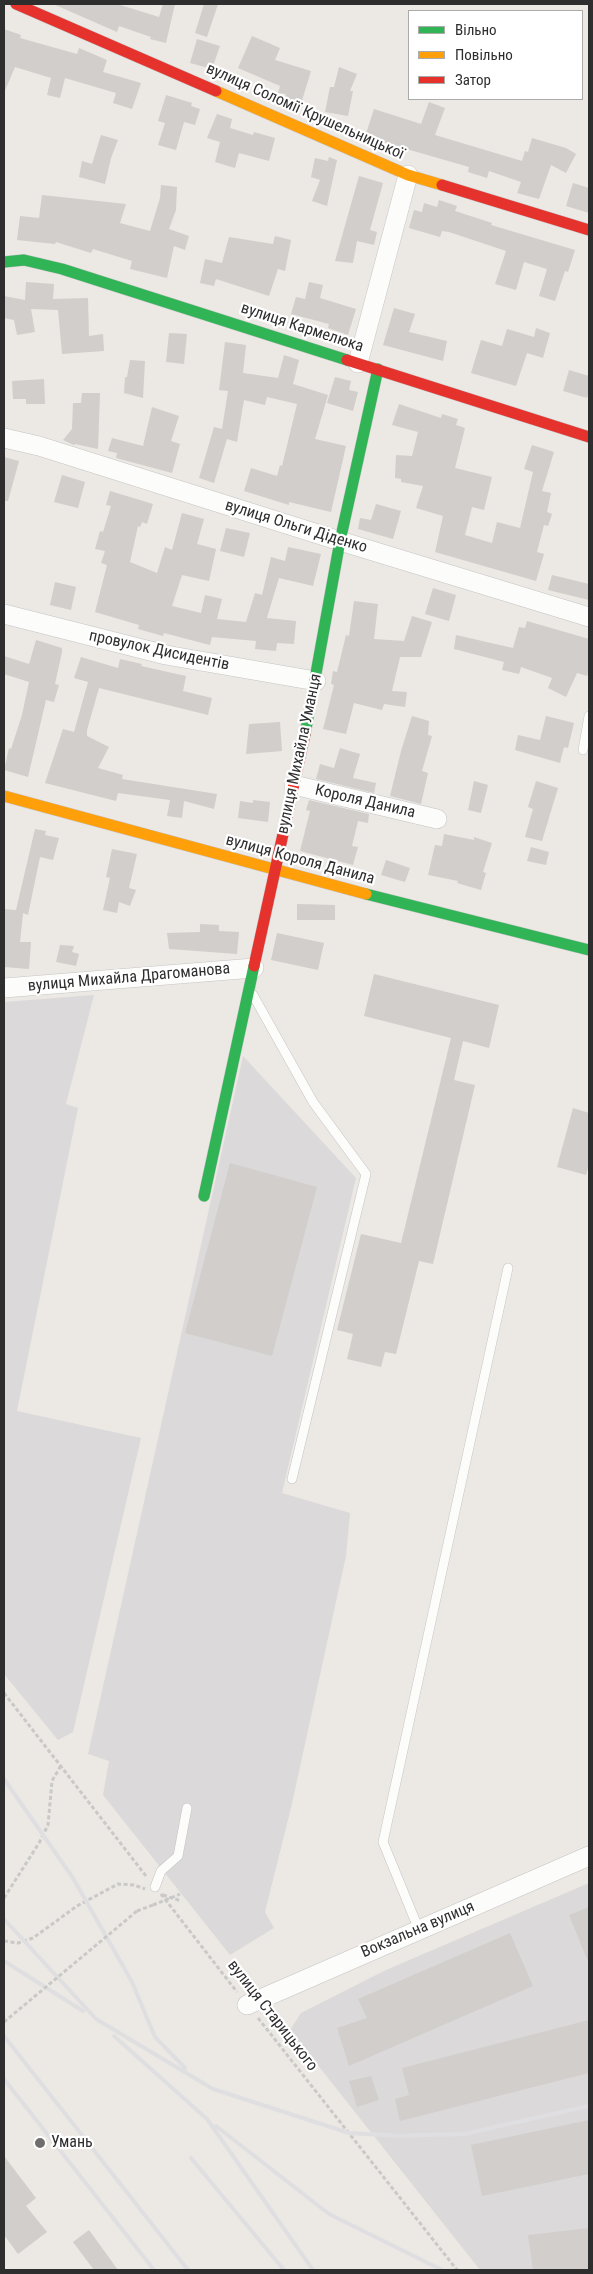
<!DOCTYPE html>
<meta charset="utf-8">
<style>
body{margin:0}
#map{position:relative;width:593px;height:2274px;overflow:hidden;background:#ece8e4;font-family:"Roboto Condensed",sans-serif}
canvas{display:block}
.frame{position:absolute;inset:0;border:5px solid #2e2e2e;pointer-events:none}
.legend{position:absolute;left:408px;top:10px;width:175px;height:90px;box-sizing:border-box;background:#fff;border:1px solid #ababab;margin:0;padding:6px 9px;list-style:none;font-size:15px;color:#2e2e2e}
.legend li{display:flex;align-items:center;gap:10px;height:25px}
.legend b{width:25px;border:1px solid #ababab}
</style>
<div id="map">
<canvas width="593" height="2274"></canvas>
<div class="frame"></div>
<ul class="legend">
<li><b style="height:6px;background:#30b455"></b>Вільно</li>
<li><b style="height:6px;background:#ff9f0a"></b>Повільно</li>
<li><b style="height:6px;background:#e5322d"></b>Затор</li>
</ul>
</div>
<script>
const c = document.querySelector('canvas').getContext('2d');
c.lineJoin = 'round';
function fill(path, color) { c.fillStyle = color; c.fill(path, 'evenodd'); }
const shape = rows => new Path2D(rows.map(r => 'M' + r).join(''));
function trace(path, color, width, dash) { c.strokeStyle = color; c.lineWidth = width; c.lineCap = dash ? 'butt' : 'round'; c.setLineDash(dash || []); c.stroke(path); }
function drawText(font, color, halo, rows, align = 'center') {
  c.font = font + ' "Roboto Condensed",sans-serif'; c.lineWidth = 4.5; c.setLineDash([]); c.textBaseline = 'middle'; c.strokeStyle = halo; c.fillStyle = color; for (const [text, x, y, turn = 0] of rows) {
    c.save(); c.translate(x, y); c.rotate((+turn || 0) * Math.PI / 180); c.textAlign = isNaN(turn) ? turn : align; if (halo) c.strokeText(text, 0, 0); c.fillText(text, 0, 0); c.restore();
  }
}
const industrial = shape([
 [94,995,66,1104,78,1108,17,1411,141,1438,73,1732,58,1740,4,1674,4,1002],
 [243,1056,356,1178,282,1493,350,1513,346,1556,291,1808,265,1912,274,1928,230,1955,103,1795,109,1761,88,1754],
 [589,1883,589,2270,480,2270,290,2030,301,2013,386,1970]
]);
const building = shape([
 [53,4,117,4,159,17,163,4,175,4,166,43,150,39,151,37,119,26,117,32],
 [204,4,218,4,207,37,195,33],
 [4,29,21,35,20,38,77,54,79,48,107,60,103,72,141,83,132,109,113,103,116,93,65,78,60,98,47,95,51,78,15,67,4,93],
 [252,36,280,48,275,60,311,71,301,104,284,99,286,94,278,93,280,86,238,68],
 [197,39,220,46,212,69,190,63],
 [339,67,357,74,350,91,353,91,348,116,325,112,330,87,334,87],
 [166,95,192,103,191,106,200,109,195,125,184,122,176,150,158,145,165,123,158,121],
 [429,102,445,108,435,135,522,161,525,151,528,152,532,138,566,148,576,154,566,173,551,165,539,199,517,193,521,182,489,171,487,178,468,172,469,167,365,137,374,109,421,124],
 [217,114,232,119,230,128,253,135,254,132,275,138,269,161,239,153,235,168,215,162,220,142,207,138],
 [101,135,118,140,111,158,105,184,79,177,82,161,92,164],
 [329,157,337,160,327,206,312,201,320,180,311,177,315,158,328,161],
 [359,176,383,183,370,230,377,232,374,245,357,241,353,263,335,261],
 [573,183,589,188,589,213,566,206],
 [161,185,177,187,176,210,169,229,189,236,185,250,174,246,167,278,130,269,132,261,93,249,91,253,56,242,55,244,17,240,20,216,39,218,42,195,126,204,120,223,150,231,160,198],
 [439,200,457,206,455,211,492,223,491,225,575,250,568,272,565,271,555,301,539,296,547,269,524,262,516,290,495,284,506,251,449,232,442,231,440,237,409,228,414,210,422,212,424,203,437,207],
 [275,236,291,240,285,271,278,269,269,296,216,279,214,286,200,283,205,259,222,263,229,237,273,244],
 [26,282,54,284,53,299,88,298,89,336,103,334,104,351,62,354,58,310,31,309,35,332,17,335,14,320,4,318,4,296,25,300],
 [309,282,323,285,320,298,356,309,348,335,328,328,329,324,291,314,296,297,305,299],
 [394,308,415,314,409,332,447,341,443,361,383,345],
 [536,328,550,333,543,358,527,353,516,386,471,373,481,340,502,346,507,329,534,337],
 [169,333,187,334,184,364,166,362],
 [225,342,246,345,243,373,278,378,284,355,299,360,293,384,328,395,315,439,346,446,331,512,289,502,289,505,244,491,251,468,277,476,280,465,282,466,297,404,267,397,265,405,244,400,237,442,227,439,214,483,199,478,214,427,222,429,228,391,219,390],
 [130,360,145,361,143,398,124,393,125,377,127,377],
 [569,370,589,376,589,391,587,398,563,391],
 [335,377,351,381,349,390,358,392,353,411,327,403],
 [44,379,45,404,26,404,26,399,13,399,12,381],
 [82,393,100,393,98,449,75,444,74,445,63,440,72,429,73,403,81,403],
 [399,404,441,418,442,414,458,419,456,425,465,428,455,468,492,477,484,510,472,507,465,535,492,543,497,522,520,528,533,472,524,469,532,445,554,452,542,491,551,493,547,512,552,514,548,526,544,525,537,552,544,554,536,581,435,552,443,516,416,508,423,486,401,482,401,479,395,478,396,455,412,456,418,432,392,425],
 [152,407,179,416,171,441,180,444,172,473,116,458,117,453,108,451,112,438,143,446],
 [4,457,19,461,8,501,4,501],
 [62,475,85,482,78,508,54,502],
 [110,491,153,504,147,524,142,522,140,527,138,526,130,562,157,573,165,547,172,550,182,513,204,519,197,544,216,549,209,581,182,575,172,606,201,613,205,595,222,599,217,619,246,622,255,593,262,595,271,557,285,561,288,547,321,554,313,586,279,578,269,611,267,618,296,621,294,644,277,643,276,651,255,649,256,641,212,637,210,645,164,633,163,636,138,629,139,625,95,612,107,565,101,563,105,551,95,549,100,531,103,532,111,506,106,505],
 [376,504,401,511,393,539,358,529,360,518,371,520],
 [226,528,250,533,244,557,220,551],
 [552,575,589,584,589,600,548,590],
 [55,582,76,587,71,610,50,605],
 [433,588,456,595,449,621,425,614],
 [354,601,378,604,374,639,404,641,412,616,432,622,421,657,400,657,392,691,407,692,405,707,384,704,382,710,354,703,346,734,323,729,334,685,331,684,333,671,337,672,346,635,349,636],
 [527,621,589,639,589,669,587,676,577,673,566,697,548,688,552,678,521,667,519,674,502,670,504,662,454,649,456,635,513,648,519,627,525,628],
 [36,640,62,648,62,652,55,684,59,685,54,702,46,700,28,777,4,770,9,748,11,749,22,715,29,682,4,674,4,656,29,664],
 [81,657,118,668,120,659,142,664,141,666,186,676,183,691,212,698,208,715,99,688,87,730,87,736,109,747,98,768,123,775,122,779,217,794,214,809,184,801,182,818,167,816,170,800,118,793,116,801,45,783,63,729,74,732,88,682,74,678],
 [412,716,429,721,428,735,432,736,422,771,428,773,421,804,390,796,401,751],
 [546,716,574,723,568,748,564,747,560,763,515,750,518,735,540,740],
 [280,722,282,751,246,754,249,724],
 [340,748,360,754,353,778,376,783,374,793,316,779,320,764,334,768],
 [474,781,488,785,481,813,468,810],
 [536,781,558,788,542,841,525,837,533,809,528,807],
 [253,800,270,802,268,822,238,818,240,801,253,803],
 [309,800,369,814,368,823,358,821,352,846,358,847,353,865,300,851,310,811,306,810],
 [35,829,46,831,45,835,59,838,53,860,40,857,28,915,23,913,20,942,31,942,29,969,4,967,4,909,16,910],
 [444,834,474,840,474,837,492,843,483,872,486,873,481,890,457,883,458,881,428,875,435,845,442,846],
 [531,847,549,852,546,865,527,861],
 [112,849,137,854,129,888,136,890,130,906,119,902,117,913,103,910,110,878,106,877],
 [386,860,410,868,405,882,381,875],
 [297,904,335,905,335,920,297,920],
 [200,924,219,925,219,931,239,932,237,954,169,949,167,933,200,932],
 [277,933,324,943,318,970,271,960],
 [60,945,74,946,72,952,79,954,76,966,56,962],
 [374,974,499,1005,489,1048,463,1041,454,1080,475,1085,433,1264,419,1261,396,1354,385,1352,381,1367,347,1359,353,1334,337,1330,361,1234,401,1243,451,1038,364,1016],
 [573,1108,589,1113,589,1164,586,1175,557,1167],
 [230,1163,317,1187,272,1356,185,1333],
 [589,1907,589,1964,569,1915],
 [510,1933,533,1986,349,2066,337,2028,367,2018,358,1999],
 [589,2020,589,2073,400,2121,395,2099,409,2095,402,2068],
 [371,2076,379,2100,357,2107,349,2081],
 [589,2120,589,2174,482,2196,471,2145],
 [4,2156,36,2198,26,2206,47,2232,18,2254,4,2235],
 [589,2228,589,2270,533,2270,528,2235],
 [89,2230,118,2270,94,2270,73,2242]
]);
const path = shape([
 [4,1693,146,1876],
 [161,1894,237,1992],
 [163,1895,181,1901],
 [178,1895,180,1894],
 [4,1898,39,1843,48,1825,52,1781,60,1767],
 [137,1911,153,1905],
 [4,1941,18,1943,33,1938,77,1906,118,1884,134,1885,145,1889],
 [258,2018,457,2270]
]);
const lane = shape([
 [583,750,589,716],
 [253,995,313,1102,366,1174,292,1479],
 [155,1887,161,1871,178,1856,187,1808],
 [419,1930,383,1842,508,1268]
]);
const street = shape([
 [358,363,408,175],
 [4,438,39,446,340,541,589,617],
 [4,614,166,655,316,681],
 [294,785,437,819],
 [4,988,254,968],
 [247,2005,589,1856]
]);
const fast = shape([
 [4,262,24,260,62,269,347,360],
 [305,734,340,541,378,369],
 [366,894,589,950],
 [204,1196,254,966]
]);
const slow = shape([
 [216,91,408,175,442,185],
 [4,796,366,894]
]);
const jam = shape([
 [16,4,216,91],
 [442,185,589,230],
 [347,360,589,437],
 [254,966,305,734]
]);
const rail = shape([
 [4,1779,73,1878,132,1982,155,2037,185,2068],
 [4,1919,96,2019,213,2089,349,2133,399,2136,464,2134,589,2106],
 [4,1961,83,2011],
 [4,2036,188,2270],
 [114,2036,207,2119,313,2270],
 [4,2079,154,2270],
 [216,2126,329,2214,442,2270],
 [191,2158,284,2270]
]);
const pathBridge = shape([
 [153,1905,178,1895],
 [4,2022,137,1911]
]);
const markers = [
 [40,2143,6,"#706f6e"]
];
const streetNames = [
 ["вулиця Соломії Крушельницької",305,112,24],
 ["вулиця Кармелюка",302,328,18],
 ["вулиця Ольги Діденко",296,527,17],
 ["провулок Дисидентів",159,651,12],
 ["вулиця Михайла Уманця",300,754,-78],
 ["Короля Данила",365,802,13],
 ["вулиця Короля Данила",300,860,15],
 ["вулиця Михайла Драгоманова",129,978,-5],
 ["Вокзальна вулиця",418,1930,-23],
 ["вулиця Старицького",272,2016,52]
];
const poiNames = [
 ["Умань",51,2143]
];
fill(industrial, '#dcd9db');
fill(building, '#d1cecb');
trace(lane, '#c5c4c5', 10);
trace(street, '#c5c4c5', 20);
trace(fast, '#c5c4c5', 12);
trace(slow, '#c5c4c5', 12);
trace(jam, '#c5c4c5', 12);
trace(path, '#c9c9c8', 3, [4, 2.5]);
trace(lane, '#fcfcfb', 9);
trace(street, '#fcfcfb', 19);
trace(fast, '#30b455', 11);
trace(slow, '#ff9f0a', 11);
trace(jam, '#e5322d', 11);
trace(rail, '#dfdfe1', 4);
trace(pathBridge, '#c9c9c8', 3, [4, 2.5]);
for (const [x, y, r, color] of markers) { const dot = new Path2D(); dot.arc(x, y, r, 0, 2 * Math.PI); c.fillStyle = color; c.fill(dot); trace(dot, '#fff', 2); }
drawText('16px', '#2e2e2e', '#fff', streetNames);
drawText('16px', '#2e2e2e', '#fff', poiNames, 'left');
</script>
